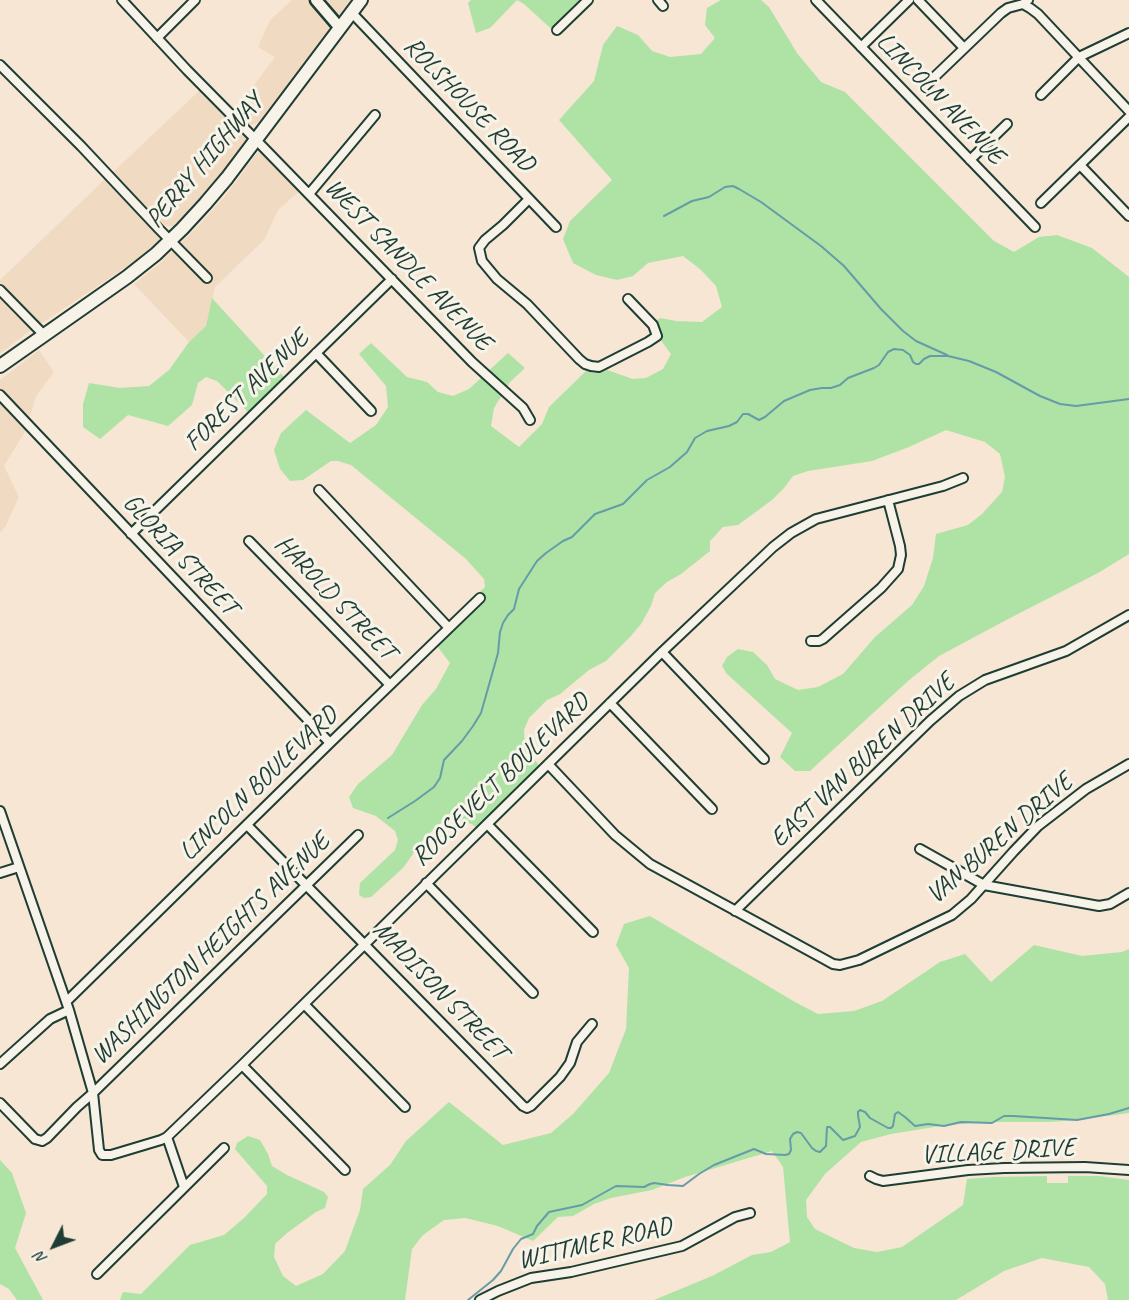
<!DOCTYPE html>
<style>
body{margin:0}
#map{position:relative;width:1129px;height:1300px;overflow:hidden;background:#f6e6d3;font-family:Caveat,sans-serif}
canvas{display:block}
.north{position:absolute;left:24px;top:1216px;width:60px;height:60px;-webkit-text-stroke:4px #f7f3e8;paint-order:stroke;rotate:228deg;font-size:16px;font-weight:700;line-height:24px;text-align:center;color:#1f3d34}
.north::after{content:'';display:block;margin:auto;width:21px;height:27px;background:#1f3d34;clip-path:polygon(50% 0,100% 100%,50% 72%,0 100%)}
</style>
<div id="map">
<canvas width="1129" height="1300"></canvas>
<div class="north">N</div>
</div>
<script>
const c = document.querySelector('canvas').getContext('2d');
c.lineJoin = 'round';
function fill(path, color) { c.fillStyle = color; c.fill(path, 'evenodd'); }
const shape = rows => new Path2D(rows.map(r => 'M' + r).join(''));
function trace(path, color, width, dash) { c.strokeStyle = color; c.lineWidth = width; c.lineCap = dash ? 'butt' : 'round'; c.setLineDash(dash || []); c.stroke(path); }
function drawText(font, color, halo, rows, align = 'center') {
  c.font = font + ' Caveat,sans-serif'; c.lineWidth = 6; c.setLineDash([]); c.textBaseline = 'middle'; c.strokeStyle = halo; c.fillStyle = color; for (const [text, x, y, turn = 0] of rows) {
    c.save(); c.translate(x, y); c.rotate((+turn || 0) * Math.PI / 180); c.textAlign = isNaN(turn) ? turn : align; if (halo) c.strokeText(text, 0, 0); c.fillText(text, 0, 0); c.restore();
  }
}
const built = shape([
 [292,0,353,0,259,123,248,125,234,112,275,57,258,47,270,20],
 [201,89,247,138,212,186,173,227,161,224,111,174],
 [257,153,263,153,300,191,278,210,264,240,215,287,206,326,189,342,134,284,158,265,197,227,226,195],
 [104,180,161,238,135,261,30,331,0,353,0,280],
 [39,350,54,372,36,396,26,430,4,466,19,497,5,527,0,533,0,380]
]);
const green = shape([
 [471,0,590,0,592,2,558,35,524,4,517,0,490,28,476,33,468,3],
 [721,0,761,0,769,7,797,53,821,82,845,92,994,241,1014,252,1039,237,1057,235,1092,248,1129,277,1129,554,1098,573,1010,618,939,656,908,681,810,771,795,771,780,757,792,733,727,674,722,666,727,657,738,649,753,652,767,665,775,679,798,690,818,687,843,674,875,637,912,605,924,586,933,558,936,534,968,525,982,514,1002,492,1005,477,1000,454,985,442,946,430,909,447,872,461,808,471,793,476,784,488,772,500,738,525,723,527,710,541,710,551,681,574,667,582,655,593,651,606,641,624,630,637,606,661,589,670,560,694,547,700,529,718,524,730,525,749,539,765,476,828,472,824,447,818,425,837,403,868,371,897,364,898,359,895,360,883,395,850,398,840,395,831,376,816,353,808,349,797,358,784,392,755,422,705,436,689,450,663,431,638,485,587,484,579,466,559,351,465,338,461,331,461,303,480,290,481,280,469,274,450,281,433,306,410,350,443,376,425,388,407,386,386,359,354,371,343,407,377,427,382,438,392,453,396,469,389,508,353,525,368,510,382,494,408,491,426,519,447,542,424,549,407,586,371,594,373,602,372,607,370,633,379,646,378,663,369,671,354,659,338,662,334,660,327,655,322,660,318,676,321,702,322,722,307,716,286,700,269,683,256,648,263,633,276,617,280,596,275,573,263,563,239,570,221,612,180,559,120,594,81,603,45,617,26,638,35,652,51,670,57,701,54,715,38,705,25,707,8],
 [212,298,284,377,249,413,217,381,206,377,198,383,192,405,168,426,128,415,100,439,83,427,83,404,89,383,120,388,149,386,169,370,189,342,206,326],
 [650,916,795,1002,818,1014,854,1011,882,1001,940,962,965,954,991,982,1034,945,1082,956,1122,952,1129,949,1129,1113,1077,1120,1049,1122,981,1122,940,1126,891,1134,861,1142,825,1174,806,1200,807,1217,815,1229,854,1248,877,1252,902,1247,963,1205,967,1179,993,1177,1047,1176,1047,1183,1068,1183,1068,1176,1099,1176,1129,1180,1129,1300,1108,1300,1105,1284,1089,1267,1042,1258,1004,1271,956,1300,654,1300,712,1276,752,1255,771,1252,790,1242,783,1167,772,1151,685,1177,652,1190,611,1198,594,1204,573,1216,558,1217,533,1241,498,1226,465,1218,444,1220,423,1235,412,1249,405,1300,120,1300,123,1292,141,1294,190,1245,224,1235,244,1218,267,1194,267,1186,235,1149,237,1143,248,1136,260,1140,268,1154,272,1166,287,1175,324,1192,328,1197,325,1208,316,1212,287,1233,275,1244,274,1257,283,1276,296,1286,323,1274,345,1251,360,1210,363,1189,390,1165,406,1141,449,1102,503,1145,551,1133,573,1114,609,1073,626,1029,629,968,616,945,624,924],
 [0,1160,12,1173,26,1213,15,1248,43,1300,17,1300,9,1289,0,1284]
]);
const stream = shape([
 [664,216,692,201,709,197,725,187,733,186,739,189,761,202,821,246,844,266,881,309,903,331,916,341,947,355],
 [388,818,415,801,434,787,440,778,444,760,462,741,473,726,481,713,498,653,500,632,503,623,508,615,514,609,519,589,537,561,546,553,563,541,572,537,595,514,623,504,647,480,670,467,687,452,695,438,707,431,729,426,737,422,743,414,748,414,759,420,765,417,784,401,810,390,822,388,831,388,840,385,848,378,874,368,879,365,888,352,894,349,903,350,910,355,913,362,916,364,919,364,924,359,930,356,948,356,969,361,996,372,1040,396,1060,404,1076,406,1129,399],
 [468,1300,493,1280,501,1271,513,1249,521,1239,533,1234,537,1226,549,1212,582,1205,616,1186,644,1187,650,1184,654,1183,668,1185,683,1186,699,1174,714,1165,754,1149,766,1154,785,1155,789,1154,791,1150,790,1139,793,1134,797,1132,801,1133,812,1148,816,1151,820,1152,826,1146,827,1127,830,1127,843,1140,855,1136,860,1127,858,1115,858,1112,860,1110,865,1112,870,1118,888,1128,891,1128,893,1126,895,1114,898,1112,905,1117,915,1126,928,1124,944,1126,961,1122,992,1123,1004,1116,1013,1116,1077,1120,1109,1114,1129,1108]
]);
const street = shape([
 [122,0,187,70,263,147,472,362,523,408,530,420],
 [658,0,663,6],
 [816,0,1035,227],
 [918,0,964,48],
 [1023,4,1030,8,1038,14,1129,111],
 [352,13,556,227],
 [557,30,588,0],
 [157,38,195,0],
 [861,47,909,0],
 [0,65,81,146,158,228,207,278],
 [925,86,1001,13,1008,8,1023,4,1028,0],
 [1041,95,1079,57,1129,33],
 [970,160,1007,124],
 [1080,165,1129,216],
 [309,194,375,115],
 [529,199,503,225,485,240,479,248,482,261,497,279,527,304,579,359,585,364,591,366,599,367,648,342,657,336,653,325,628,299],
 [1041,203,1129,117],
 [0,290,44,335],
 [316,353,371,411],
 [0,395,330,743],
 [319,490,449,628],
 [131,534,392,279],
 [249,541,390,685],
 [811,641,819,641,823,639,881,588,898,569,901,555,900,546,888,500],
 [662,652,764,759],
 [610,703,712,809],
 [548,764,615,835,650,864,824,959,833,964,840,965,859,960,952,915,971,899,1014,851,1038,826,1086,789,1129,764],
 [0,811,69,1010,93,1093,99,1150,102,1155,111,1155,161,1140,167,1137,242,1065,662,652,773,547,791,533,816,519,943,486,963,478],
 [487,824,593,932],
 [247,825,523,1106,527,1108,531,1106,560,1077,570,1063,577,1042,592,1024],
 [920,849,984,885,1099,906,1110,904,1129,893],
 [0,873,19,867],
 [426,883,533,993],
 [735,911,930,721,959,696,985,680,1066,651,1129,615],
 [67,1001,330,743,480,598],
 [304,1004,405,1107],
 [0,1064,50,1019,69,1010],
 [242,1065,345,1170],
 [0,1103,35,1139,42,1141,47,1138,77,1107,93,1093,358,835],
 [167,1137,184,1187],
 [870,1176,876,1179,883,1181,968,1170,1004,1168,1085,1167,1129,1170],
 [97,1274,224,1148],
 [480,1300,498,1291,531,1278,571,1272,682,1246,735,1217,750,1213]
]);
const secondary = shape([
 [316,0,340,28]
]);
const primary = shape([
 [0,366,127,277,156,254,182,229,205,204,227,178,361,0]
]);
const streetNames = [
 ["LINCOLN AVENUE",940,99,46],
 ["ROLSHOUSE ROAD",469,105,46],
 ["PERRY HIGHWAY",205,161,-50],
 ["WEST SANDLE AVENUE",408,265,46],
 ["FOREST AVENUE",247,391,-44],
 ["GLORIA STREET",180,555,47],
 ["HAROLD STREET",335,598,46],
 ["EAST VAN BUREN DRIVE",863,761,-43],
 ["ROOSEVELT BOULEVARD",501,780,-44],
 ["LINCOLN BOULEVARD",259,784,-44],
 ["VAN BUREN DRIVE",1000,839,-41],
 ["WASHINGTON HEIGHTS AVENUE",211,949,-44],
 ["MADISON STREET",440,991,46],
 ["VILLAGE DRIVE",998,1152,-3],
 ["WITTMER ROAD",595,1244,-13]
];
fill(built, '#f1dac2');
fill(green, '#aee3a5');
trace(stream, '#659ca7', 2);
trace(street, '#1f3d34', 12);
trace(secondary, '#1f3d34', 15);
trace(primary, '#1f3d34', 16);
trace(street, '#f7f3e8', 8);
trace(secondary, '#f7f3e8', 10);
trace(primary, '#f7f3e8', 12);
drawText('26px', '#1f3d34', '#f7f3e8', streetNames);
</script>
